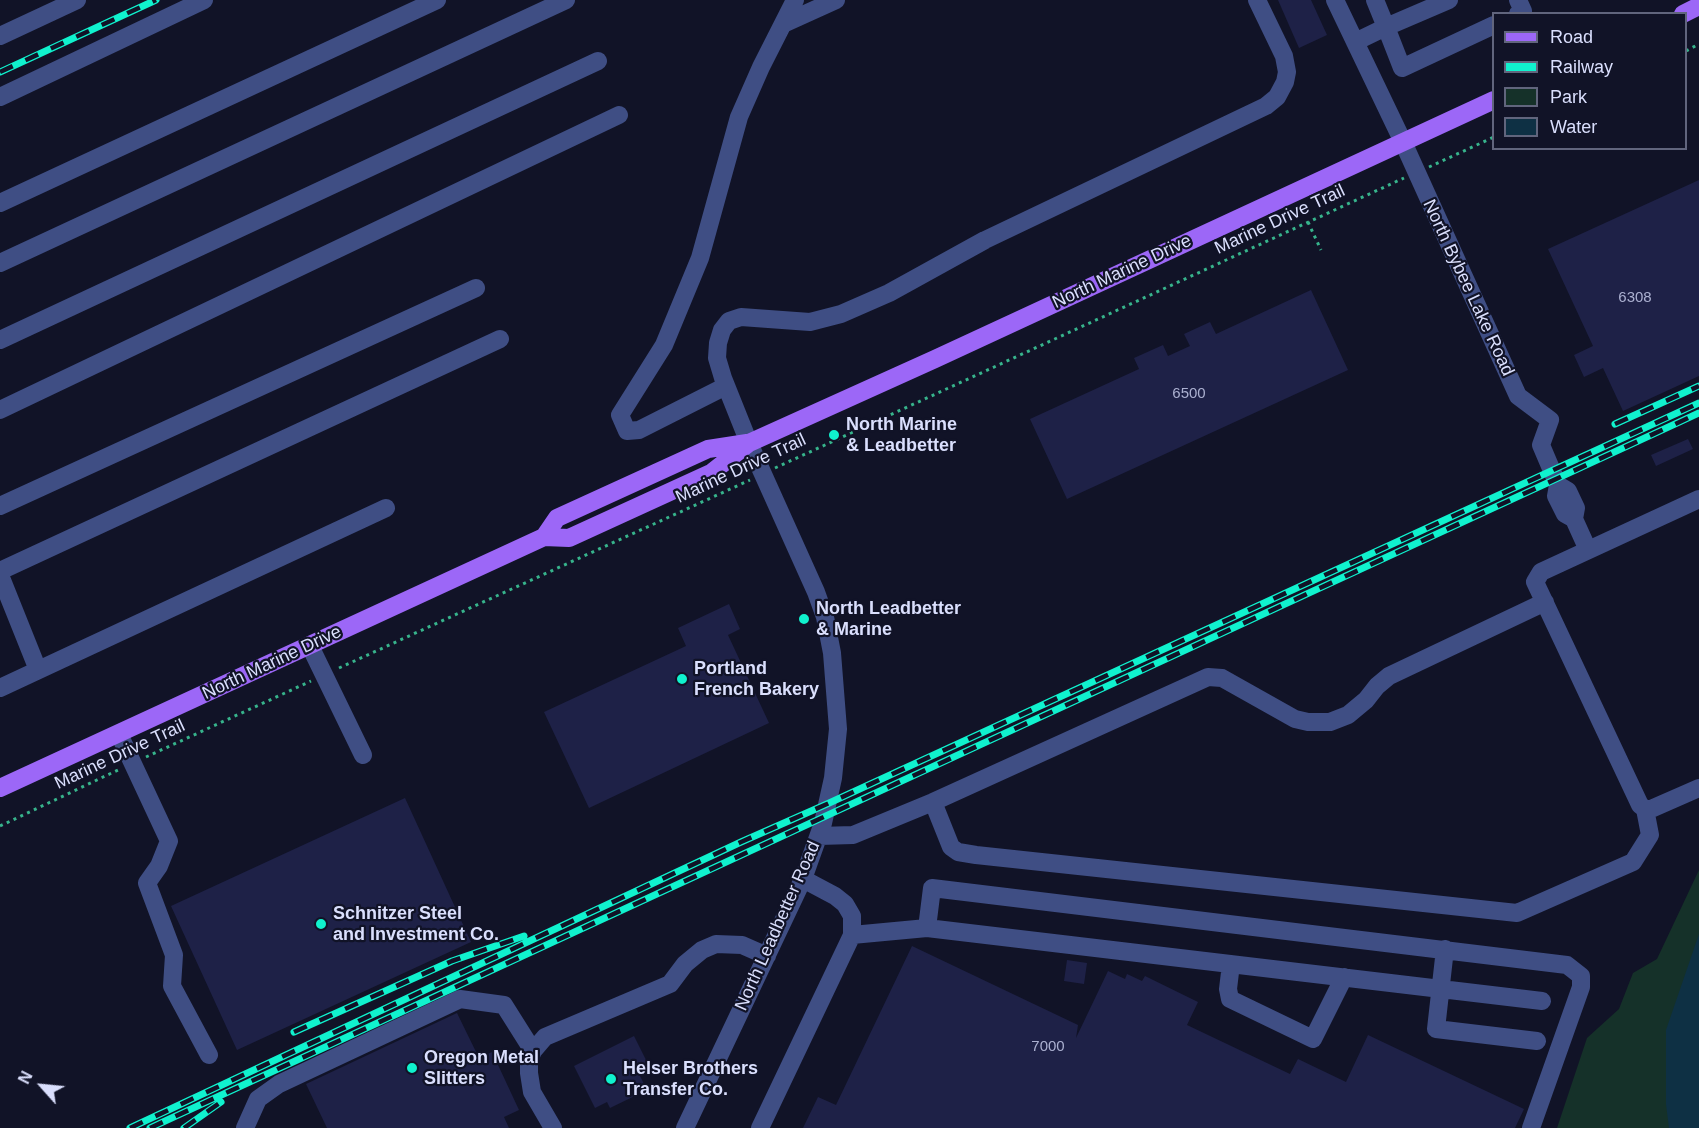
<!DOCTYPE html>
<style>
body{margin:0}
#map{position:relative;width:1699px;height:1128px;overflow:hidden;background:#111327;font-family:Helvetica,sans-serif}
canvas{display:block}
.legend{position:absolute;left:1492px;top:12px;width:195px;height:138px;box-sizing:border-box;background:#111327;border:2px solid #61657d;margin:0;padding:8px 10px;list-style:none;font-size:18px;color:#dadffd}
.legend li{display:flex;align-items:center;gap:12px;height:30px}
.legend b{width:30px;border:2px solid #61657d}
.north{position:absolute;left:12px;top:1056px;width:60px;height:60px;-webkit-text-stroke:4px #111327;paint-order:stroke;rotate:297deg;font-size:16px;font-weight:700;line-height:24px;text-align:center;color:#dadffd}
.north::after{content:'';display:block;margin:auto;width:21px;height:27px;background:#dadffd;clip-path:polygon(50% 0,100% 100%,50% 72%,0 100%)}
</style>
<div id="map">
<canvas width="1699" height="1128"></canvas>
<ul class="legend">
<li><b style="height:8px;background:#9c67f7"></b>Road</li>
<li><b style="height:8px;background:#10f2ce"></b>Railway</li>
<li><b style="height:16px;background:#153129"></b>Park</li>
<li><b style="height:16px;background:#0e3044"></b>Water</li>
</ul>
<div class="north">N</div>
</div>
<script>
const c = document.querySelector('canvas').getContext('2d');
c.lineJoin = 'round';
function fill(path, color) { c.fillStyle = color; c.fill(path, 'evenodd'); }
const shape = rows => new Path2D(rows.map(r => 'M' + r).join(''));
function trace(path, color, width, dash) { c.strokeStyle = color; c.lineWidth = width; c.lineCap = dash ? 'butt' : 'round'; c.setLineDash(dash || []); c.stroke(path); }
function drawText(font, color, halo, rows, align = 'center') {
  c.font = font + ' Helvetica,sans-serif'; c.lineWidth = 4.5; c.setLineDash([]); c.textBaseline = 'middle'; c.strokeStyle = halo; c.fillStyle = color; for (const [text, x, y, turn = 0] of rows) {
    c.save(); c.translate(x, y); c.rotate((+turn || 0) * Math.PI / 180); c.textAlign = isNaN(turn) ? turn : align; if (halo) c.strokeText(text, 0, 0); c.fillText(text, 0, 0); c.restore();
  }
}
const green = shape([
 [1699,870,1699,1128,1557,1128,1587,1038,1619,1009,1633,973,1657,959]
]);
const water = shape([
 [1699,934,1699,1128,1669,1128,1666,1104,1666,1030]
]);
const building = shape([
 [1278,0,1311,0,1327,35,1299,48],
 [1699,180,1699,376,1623,411,1603,368,1584,377,1574,355,1593,346,1548,249],
 [1311,290,1348,370,1067,499,1030,419,1139,369,1134,358,1163,345,1168,356,1190,346,1184,334,1210,322,1216,334],
 [1688,439,1693,449,1656,466,1651,455],
 [729,604,740,629,728,635,769,723,589,808,544,712,686,646,678,628],
 [405,798,471,942,237,1050,171,906],
 [912,946,1078,1025,1076,1038,1108,971,1125,979,1127,974,1142,981,1145,976,1198,1002,1187,1025,1290,1074,1298,1059,1346,1082,1368,1035,1524,1109,1515,1128,803,1128,818,1097,836,1105],
 [1067,960,1087,963,1084,984,1064,981],
 [457,1013,479,1058,492,1052,519,1110,504,1117,509,1128,327,1128,306,1084],
 [634,1036,647,1062,636,1068,647,1090,610,1108,607,1102,595,1108,574,1066]
]);
const path = shape([
 [1686,51,1699,44],
 [1429,167,1494,137],
 [1308,222,1321,250],
 [775,468,1404,178],
 [339,668,750,480],
 [146,757,311,681],
 [0,826,118,770]
]);
const minor = shape([
 [1335,0,1403,142,1518,396,1550,420,1541,445,1558,485,1556,496,1565,514,1574,519,1576,508,1568,491,1558,485],
 [1449,0,1386,27,1402,68,1494,25],
 [1518,0,1523,11,1518,14],
 [783,24,836,0],
 [0,36,77,0],
 [1355,42,1386,27,1375,0],
 [0,97,204,0],
 [0,203,437,0],
 [0,263,566,0],
 [0,340,598,61],
 [726,386,639,430,627,431,620,415,664,345,700,258,739,117,761,67,795,0],
 [0,410,619,115],
 [1699,499,1541,572,1535,582,1640,805,1645,809,1651,809,1699,788],
 [0,506,476,288],
 [1574,519,1588,550],
 [0,571,500,339],
 [0,575,38,670],
 [1545,602,1389,676,1377,686,1366,700,1348,715,1330,722,1308,722,1295,719,1222,678,1208,677,933,802,951,847,958,852,976,855,1517,913,1633,862,1650,835,1645,809],
 [310,646,363,755],
 [0,688,386,508],
 [119,734,169,841,159,866,147,883,174,955,172,986,209,1055],
 [819,836,853,835,933,802],
 [803,879,835,896,845,904,852,916,852,935,927,928,1542,1001],
 [927,928,932,888,1567,965,1581,976,1581,987,1531,1128],
 [1445,949,1436,1029,1537,1041],
 [1231,964,1228,989,1230,999,1313,1039,1344,977],
 [245,1128,258,1099,279,1084,460,999,504,1005,533,1051],
 [553,1128,532,1092,529,1073,529,1061,533,1051,545,1037,670,984,685,964,702,950,716,944,742,945,767,956],
 [685,1128,803,879,823,823,833,778,838,729,832,653,825,617,816,592,749,443,723,378,717,358,718,343,722,330,729,321,741,317,810,322,841,314,889,293,985,240,1266,106,1277,97,1285,82,1287,72,1284,56,1257,0],
 [760,1128,852,935]
]);
const major = shape([
 [1683,14,1699,6],
 [544,537,557,518,708,449,747,443],
 [0,788,544,537,569,538,711,473,749,443,935,359,1494,100]
]);
const rail = shape([
 [0,72,156,0],
 [1615,424,1699,386],
 [294,1032,452,961,524,936],
 [130,1128,741,842,827,804,1699,403],
 [150,1128,1699,413],
 [184,1128,221,1102]
]);
const markers = [
 [834,435,6,"#10f2ce"],
 [804,619,6,"#10f2ce"],
 [682,679,6,"#10f2ce"],
 [321,924,6,"#10f2ce"],
 [412,1068,6,"#10f2ce"],
 [611,1079,6,"#10f2ce"]
];
const numberNames = [
 ["6308",1635,298],
 ["6500",1189,394],
 ["7000",1048,1047]
];
const streetNames = [
 ["Marine Drive Trail",1280,220,-25],
 ["North Marine Drive",1122,272,-25],
 ["North Bybee Lake Road",1468,288,65],
 ["Marine Drive Trail",741,469,-25],
 ["North Marine Drive",272,663,-25],
 ["Marine Drive Trail",120,755,-25],
 ["North Leadbetter Road",778,926,-66]
];
const poiNames = [
 ["North Marine",846,425],
 ["& Leadbetter",846,446],
 ["North Leadbetter",816,609],
 ["& Marine",816,630],
 ["Portland",694,669],
 ["French Bakery",694,690],
 ["Schnitzer Steel",333,914],
 ["and Investment Co.",333,935],
 ["Oregon Metal",424,1058],
 ["Slitters",424,1079],
 ["Helser Brothers",623,1069],
 ["Transfer Co.",623,1090]
];
fill(green, '#153129');
fill(water, '#0e3044');
fill(building, '#1e2147');
trace(path, '#37b48c', 3, [3, 4.5]);
trace(minor, '#3f4e84', 18);
trace(major, '#9c67f7', 18);
trace(rail, '#10f2ce', 7);
trace(rail, '#111327', 4.5, [14]);
for (const [x, y, r, color] of markers) { const dot = new Path2D(); dot.arc(x, y, r, 0, 2 * Math.PI); c.fillStyle = color; c.fill(dot); trace(dot, '#111327', 2); }
drawText('15px', '#abb0d0', null, numberNames);
drawText('18px', '#dadffd', '#111327', streetNames);
drawText('bold 18px', '#dadffd', '#111327', poiNames, 'left');
</script>
